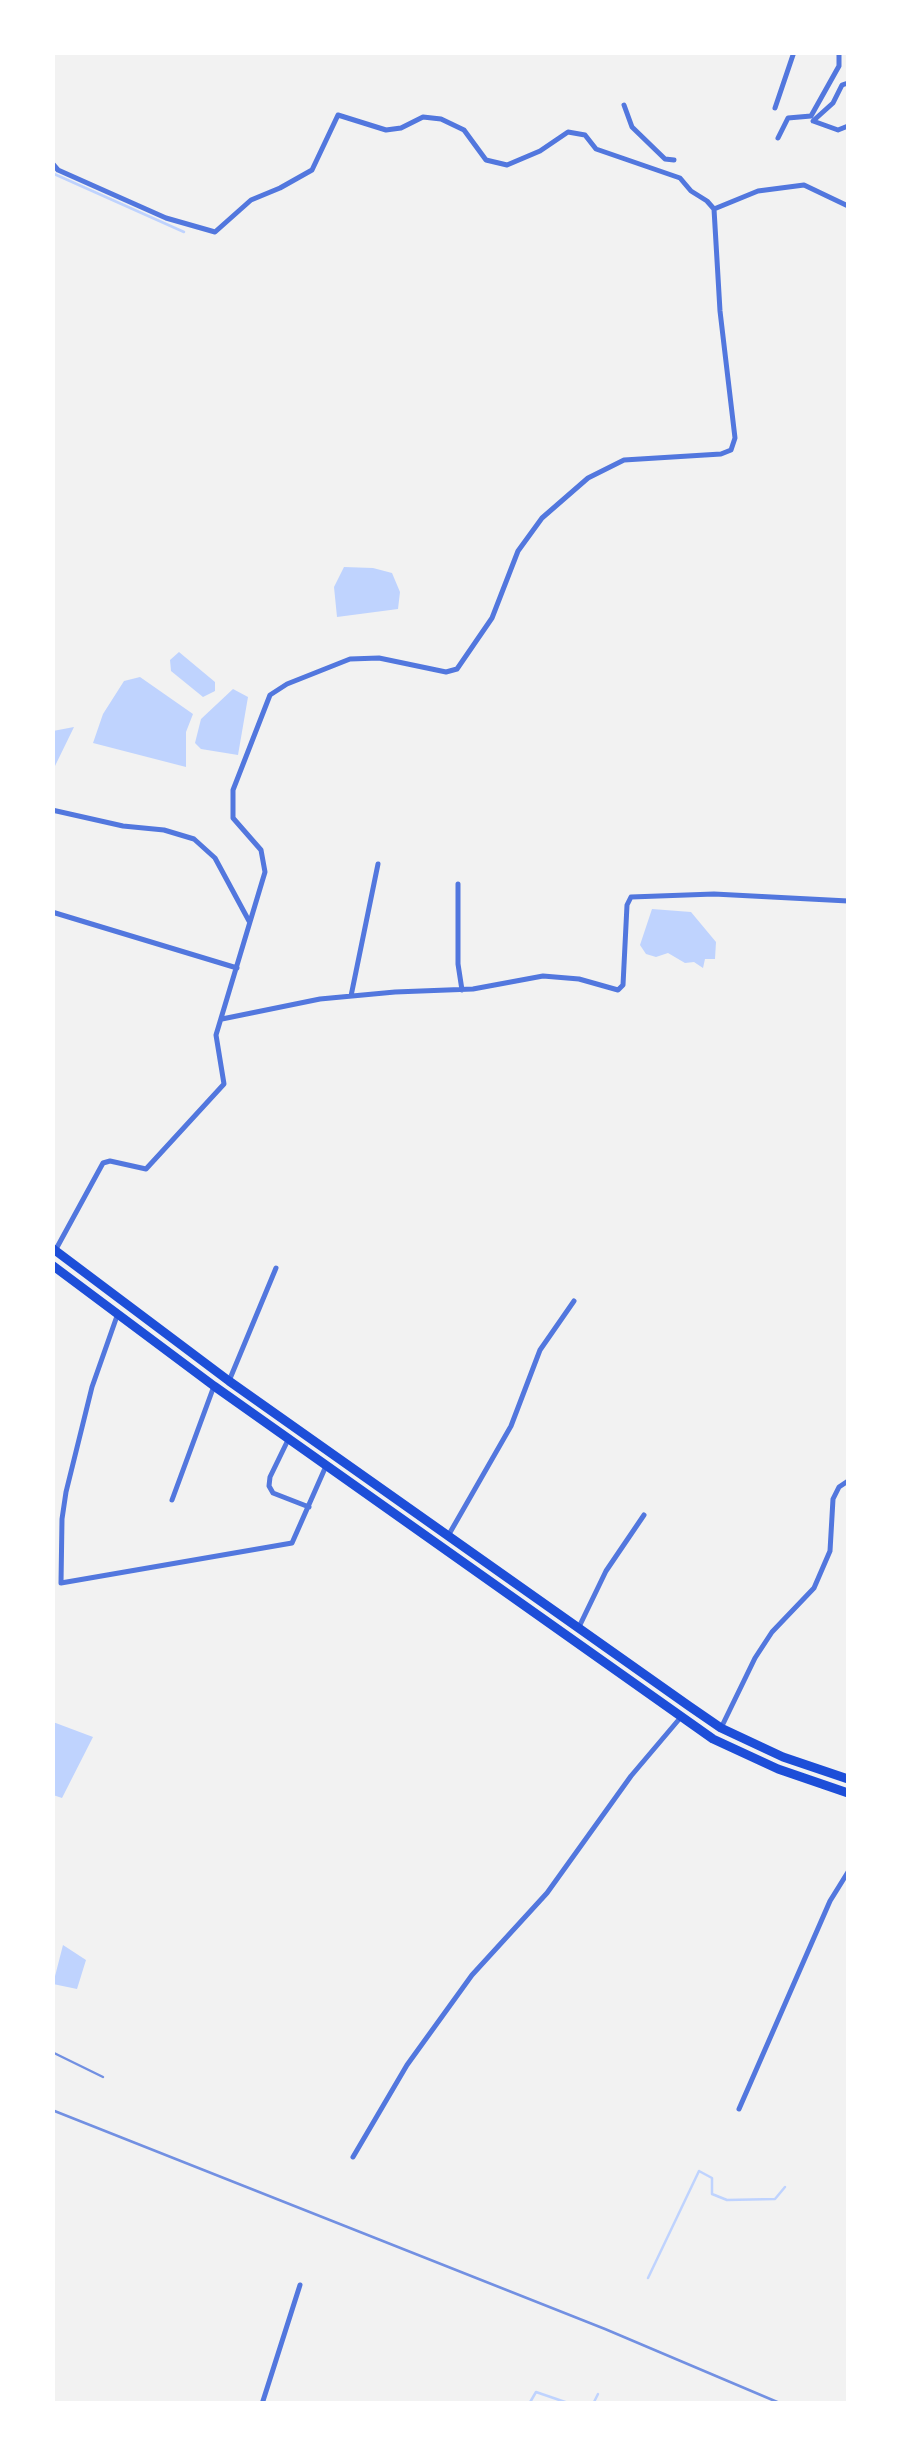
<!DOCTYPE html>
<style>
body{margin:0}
#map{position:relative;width:901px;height:2456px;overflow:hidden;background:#f2f2f2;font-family:Cabin,sans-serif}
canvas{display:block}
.frame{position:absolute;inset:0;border:55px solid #fff;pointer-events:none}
</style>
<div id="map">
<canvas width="901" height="2456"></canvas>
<div class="frame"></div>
</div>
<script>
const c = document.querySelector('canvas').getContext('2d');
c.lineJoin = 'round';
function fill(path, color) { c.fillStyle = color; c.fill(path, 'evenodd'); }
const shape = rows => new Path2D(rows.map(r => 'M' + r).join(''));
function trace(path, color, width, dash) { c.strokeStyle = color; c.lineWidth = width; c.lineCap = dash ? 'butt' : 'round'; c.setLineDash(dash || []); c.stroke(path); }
const water = shape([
 [344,567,373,568,392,573,400,592,398,609,337,617,334,587],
 [179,652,215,682,215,691,203,697,171,671,170,660],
 [140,677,193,714,186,732,186,767,93,743,103,714,124,681],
 [233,689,248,697,238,755,201,749,195,743,201,719],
 [74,727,55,766,53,765,53,731],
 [652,909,691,912,716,942,715,959,705,959,703,968,694,962,685,963,668,953,656,957,646,954,640,945],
 [53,1722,93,1737,62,1798,53,1795],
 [63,1945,86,1960,77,1989,53,1984]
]);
const stream = shape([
 [52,173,184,232],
 [648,2278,699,2171,712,2178,712,2194,727,2200,775,2199,785,2187],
 [529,2404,536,2392,571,2404],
 [593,2404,598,2394]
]);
const minor = shape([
 [848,83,842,85,833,103,813,121,838,130,848,126],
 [624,105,632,127,665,159,674,160],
 [775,108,794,52],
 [778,138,788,118,811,116,839,66,839,52],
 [52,163,58,170,166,218,215,232,251,200,280,188,312,170,338,115,386,130,401,128,423,117,441,119,464,130,486,160,507,165,540,151,568,132,585,135,596,149,680,178,691,191,707,201,714,209,758,191,804,185,848,206],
 [52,810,123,826,164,830,194,839,215,858,249,921],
 [458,884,458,964,462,990],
 [52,912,237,968],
 [351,996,378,864],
 [222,1019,320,999,395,992,473,989,543,976,579,979,618,990,623,985,627,905,631,897,714,894,848,901],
 [55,1251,103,1163,110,1161,146,1169,224,1084,216,1035,265,872,261,850,233,818,233,790,270,695,287,684,350,659,379,658,446,672,457,669,492,618,518,551,542,518,588,478,624,460,721,454,731,450,735,438,720,311,714,209],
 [117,1316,92,1387,66,1492,62,1519,61,1583,292,1543,326,1466],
 [229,1381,276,1268],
 [288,1440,270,1477,269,1486,273,1493,309,1507],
 [172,1500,214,1386],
 [448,1536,511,1426,540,1350,574,1301],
 [578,1629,606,1571,644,1515],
 [721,1728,755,1658,772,1632,814,1588,830,1551,833,1499,839,1487,848,1481],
 [739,2109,830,1901,848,1872],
 [353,2157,407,2065,472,1975,547,1893,631,1776,681,1717],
 [262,2404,300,2285]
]);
const trunk = shape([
 [52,1248,229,1381,689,1706,721,1728,783,1757,848,1779],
 [52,1265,214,1386,713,1739,778,1769,848,1793]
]);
const rail = shape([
 [52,2052,103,2077],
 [52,2110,605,2329,782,2404]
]);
fill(water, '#bfd3fe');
trace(stream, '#bfd3fe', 2.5);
trace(minor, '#5277de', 5);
trace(trunk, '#1d4ed8', 9);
trace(rail, '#7290e2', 2.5);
</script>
